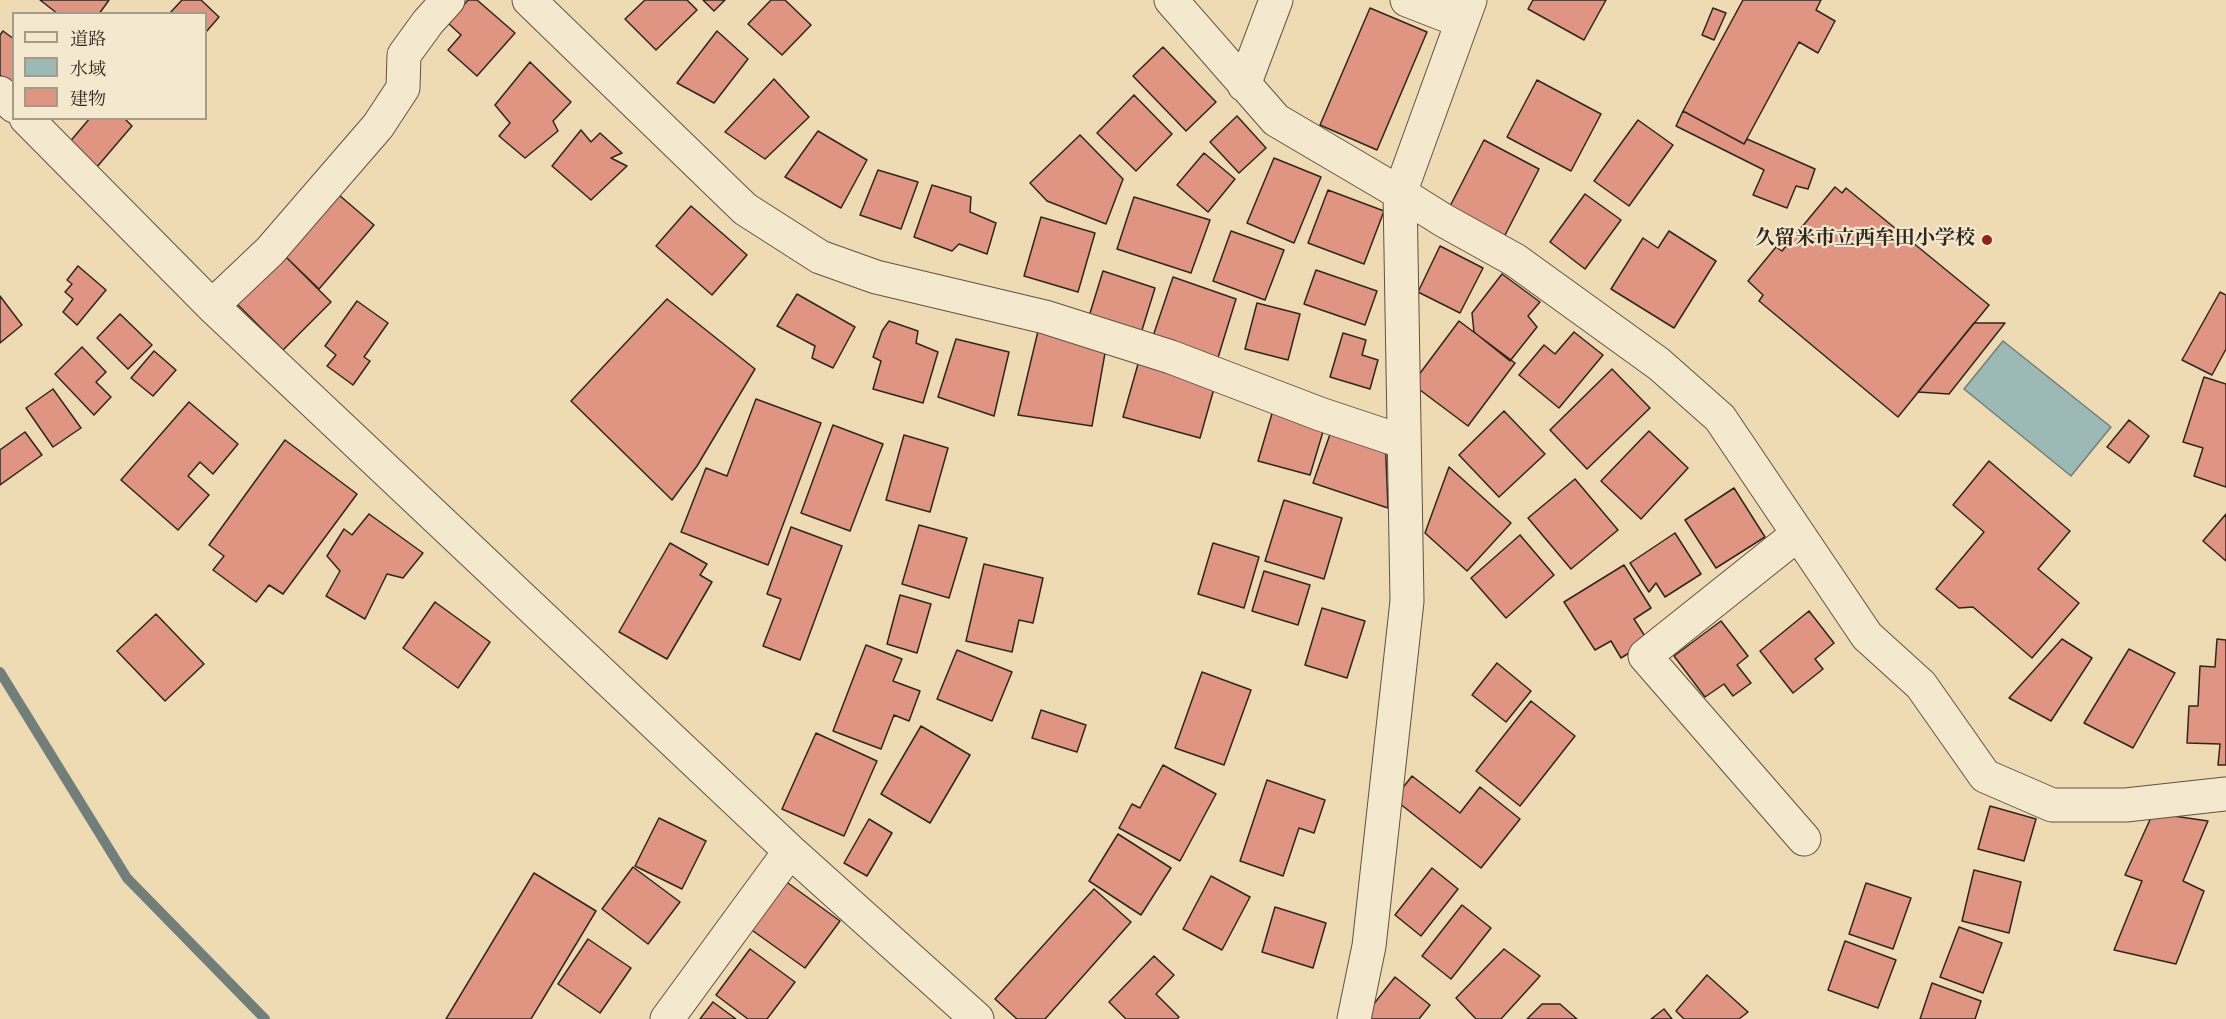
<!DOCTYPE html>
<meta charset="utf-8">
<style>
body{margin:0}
#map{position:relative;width:2226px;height:1019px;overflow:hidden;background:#eedbb4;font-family:"IM FELL Double Pica","Noto Serif JP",serif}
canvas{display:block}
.legend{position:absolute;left:12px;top:12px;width:195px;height:108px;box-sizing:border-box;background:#f4e8ce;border:2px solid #a69a88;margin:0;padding:8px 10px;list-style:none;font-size:18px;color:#31261f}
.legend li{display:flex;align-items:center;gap:12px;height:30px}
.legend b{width:30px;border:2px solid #a69a88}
</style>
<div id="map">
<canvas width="2226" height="1019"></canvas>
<ul class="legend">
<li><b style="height:8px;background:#f4e8ce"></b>道路</li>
<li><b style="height:16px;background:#9cb9b5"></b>水域</li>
<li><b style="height:16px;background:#df9581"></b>建物</li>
</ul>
</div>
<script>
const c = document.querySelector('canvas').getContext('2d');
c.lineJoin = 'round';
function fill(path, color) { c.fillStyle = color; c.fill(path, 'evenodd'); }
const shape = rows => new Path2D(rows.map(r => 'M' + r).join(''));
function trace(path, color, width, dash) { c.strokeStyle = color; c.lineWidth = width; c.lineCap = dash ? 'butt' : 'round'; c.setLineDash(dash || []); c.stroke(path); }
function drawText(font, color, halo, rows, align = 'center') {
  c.font = font + ' "IM FELL Double Pica","Noto Serif JP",serif'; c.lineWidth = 4.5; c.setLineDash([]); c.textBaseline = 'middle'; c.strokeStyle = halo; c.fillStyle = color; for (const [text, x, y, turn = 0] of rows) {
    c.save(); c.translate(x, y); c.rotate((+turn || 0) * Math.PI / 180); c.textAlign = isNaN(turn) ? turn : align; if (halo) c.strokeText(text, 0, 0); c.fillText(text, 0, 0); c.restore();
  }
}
const water = shape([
 [2003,341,2111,427,2071,476,1964,389,2003,341]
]);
const stream = shape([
 [0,672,127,878,265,1019]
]);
const building = shape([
 [40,0,109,0,99,14,58,14,40,0],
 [182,0,201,0,219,17,206,32,206,14,169,14,182,0],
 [468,0,477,0,515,33,477,76,448,50,461,35,448,23,468,0],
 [645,0,687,0,697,10,656,50,625,19,645,0],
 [703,0,725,0,714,11,703,0],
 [771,0,785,0,811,25,782,55,748,24,771,0],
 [1533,0,1606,0,1584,40,1528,9,1533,0],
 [1743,0,1821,0,1816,10,1835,21,1818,53,1799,42,1744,144,1683,111,1743,0],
 [1370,8,1427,32,1377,150,1320,125,1370,8],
 [1713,8,1726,13,1714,40,1702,35,1713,8],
 [3,31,14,39,14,87,0,75,0,35,3,31],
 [717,31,748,59,714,103,677,83,717,31],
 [1163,47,1216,102,1186,131,1133,76,1163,47],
 [530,62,571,102,553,121,558,131,525,158,499,136,510,123,495,105,530,62],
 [774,79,809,117,765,159,725,132,774,79],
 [1537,80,1601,114,1571,171,1507,137,1537,80],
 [1134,95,1172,134,1136,171,1097,133,1134,95],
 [1683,111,1744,144,1747,139,1815,169,1808,189,1796,186,1787,208,1753,195,1764,170,1676,126,1683,111],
 [1237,116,1266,148,1239,173,1210,142,1237,116],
 [90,118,124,118,132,126,96,168,68,144,90,118],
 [1638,120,1673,145,1629,206,1594,181,1638,120],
 [581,130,591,142,600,133,622,153,611,158,627,166,591,200,552,166,581,130],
 [818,131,867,160,841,208,785,177,818,131],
 [1080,135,1123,179,1106,224,1047,201,1030,183,1080,135],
 [1484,140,1539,169,1502,241,1447,212,1484,140],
 [1204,153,1235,179,1208,212,1177,185,1204,153],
 [1274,158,1321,177,1294,243,1247,223,1274,158],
 [878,170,918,182,901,229,860,215,878,170],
 [932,185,971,197,970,212,996,223,987,254,959,244,952,251,914,237,932,185],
 [1835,187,1842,193,1846,188,1989,305,1898,417,1759,301,1763,295,1748,281,1776,247,1782,251,1835,187],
 [1328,190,1384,211,1364,264,1308,243,1328,190],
 [1585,194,1621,220,1585,269,1550,242,1585,194],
 [339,195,374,225,319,289,286,257,339,195],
 [1134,197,1210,220,1191,273,1117,249,1134,197],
 [691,206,747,255,712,295,656,246,691,206],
 [1041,217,1095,233,1078,292,1024,276,1041,217],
 [1231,231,1284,250,1265,300,1213,281,1231,231],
 [1669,231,1716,261,1674,328,1611,289,1643,238,1658,248,1669,231],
 [1440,246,1483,268,1460,313,1418,292,1440,246],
 [284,255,331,302,283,350,236,303,284,255],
 [78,266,106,290,77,325,63,312,73,299,65,292,72,284,67,280,78,266],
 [1316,270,1377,291,1365,325,1304,304,1316,270],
 [1103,271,1155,288,1138,343,1086,326,1103,271],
 [1502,274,1540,302,1528,316,1537,327,1510,361,1474,332,1472,313,1502,274],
 [1173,277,1236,299,1216,364,1150,345,1173,277],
 [2220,292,2226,295,2226,349,2212,375,2182,360,2220,292],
 [797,294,855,327,833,368,812,358,815,346,777,326,797,294],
 [0,296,22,325,0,343,0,296],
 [667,299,755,369,697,466,672,500,571,401,667,299],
 [357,301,388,323,364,357,370,361,353,385,327,366,336,355,325,346,357,301],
 [1257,303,1300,314,1288,360,1245,349,1257,303],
 [120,314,152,345,128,369,97,338,120,314],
 [889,321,918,331,916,343,938,352,923,403,873,389,881,361,873,357,882,331,889,321],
 [1459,321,1515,363,1468,426,1412,384,1459,321],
 [1974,323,2005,323,1949,394,1918,392,1974,323],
 [1039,327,1107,342,1092,426,1018,415,1039,327],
 [1574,332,1603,355,1559,408,1519,375,1544,345,1555,354,1574,332],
 [1343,333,1366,340,1362,355,1378,360,1370,389,1330,377,1343,333],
 [956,339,1009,352,994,416,938,397,956,339],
 [82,347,106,372,96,382,111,397,94,415,55,374,82,347],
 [154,351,176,370,153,396,131,378,154,351],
 [1140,357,1217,378,1200,438,1123,417,1140,357],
 [1612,369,1650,408,1587,469,1550,430,1612,369],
 [2204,377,2226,384,2226,487,2194,476,2203,448,2183,442,2204,377],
 [53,389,81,428,53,447,26,408,53,389],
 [756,399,821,423,768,565,681,532,706,468,727,476,756,399],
 [1276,400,1328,415,1310,475,1258,461,1276,400],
 [189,402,238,444,213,474,200,462,188,476,209,495,178,530,121,480,189,402],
 [1504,411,1545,454,1499,497,1459,455,1504,411],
 [1336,417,1385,434,1388,508,1313,483,1336,417],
 [2129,420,2149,436,2129,463,2107,447,2129,420],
 [833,425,883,444,850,531,801,513,833,425],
 [1649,431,1688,468,1641,519,1601,481,1649,431],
 [25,432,42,455,0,485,0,450,25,432],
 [904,435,948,448,930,512,886,500,904,435],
 [285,440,357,494,283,594,269,585,256,602,213,570,224,556,209,545,285,440],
 [1989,461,2070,531,2038,569,2079,603,2032,658,1973,607,1959,608,1936,589,1984,532,1953,505,1989,461],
 [1449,467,1511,523,1467,571,1425,533,1449,467],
 [1575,479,1618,530,1571,569,1528,518,1575,479],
 [1734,488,1765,537,1716,568,1685,520,1734,488],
 [1284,500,1342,518,1324,579,1265,561,1284,500],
 [369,514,423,553,403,578,387,574,365,619,326,596,340,571,327,556,344,529,352,535,369,514],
 [2226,514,2226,561,2203,541,2226,514],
 [919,525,967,538,949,598,902,584,919,525],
 [791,527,842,546,800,660,763,646,781,599,767,594,791,527],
 [1675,533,1701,574,1665,597,1656,583,1649,592,1630,563,1675,533],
 [1520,535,1554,575,1506,618,1471,578,1520,535],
 [670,543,707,564,700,575,712,582,667,659,619,632,670,543],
 [1213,543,1259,557,1244,608,1198,594,1213,543],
 [984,564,1043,578,1033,623,1019,620,1012,652,966,641,984,564],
 [1624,565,1651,608,1634,619,1648,641,1621,658,1611,641,1595,650,1564,602,1624,565],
 [1264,571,1310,585,1298,625,1252,611,1264,571],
 [900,595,931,604,917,653,887,644,900,595],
 [435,602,490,642,458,688,403,648,435,602],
 [1322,608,1365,621,1347,678,1305,665,1322,608],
 [1809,611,1834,643,1815,659,1823,669,1793,693,1760,651,1809,611],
 [156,614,204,664,165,701,117,651,156,614],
 [1721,621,1748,656,1737,665,1751,683,1733,696,1724,684,1705,697,1674,656,1721,621],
 [2062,639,2092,658,2051,721,2009,698,2062,639],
 [2217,639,2226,640,2226,765,2218,765,2220,744,2187,743,2189,706,2198,706,2200,666,2215,667,2217,639],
 [866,645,902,659,893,681,920,691,909,721,894,715,881,749,833,731,866,645],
 [2129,649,2175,673,2133,748,2084,723,2129,649],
 [957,650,1012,672,992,721,937,699,957,650],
 [1497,663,1531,691,1506,722,1472,695,1497,663],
 [1202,672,1251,690,1224,765,1175,748,1202,672],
 [1531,701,1575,736,1520,806,1476,771,1531,701],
 [1041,710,1086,725,1077,752,1032,738,1041,710],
 [921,726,970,755,930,823,881,794,921,726],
 [816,733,877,761,844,836,782,809,816,733],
 [1163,765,1216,794,1180,861,1119,828,1132,804,1140,808,1163,765],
 [1412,776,1460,813,1480,787,1520,819,1481,868,1394,799,1412,776],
 [1267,780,1325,800,1314,833,1299,828,1283,876,1240,861,1267,780],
 [1990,806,2036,819,2024,861,1978,849,1990,806],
 [2153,813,2208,821,2183,881,2204,891,2176,964,2114,950,2142,881,2125,875,2153,813],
 [659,818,706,841,682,889,635,866,659,818],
 [869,819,892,833,867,876,844,863,869,819],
 [1118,834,1171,868,1141,915,1089,881,1118,834],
 [633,867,680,902,648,944,602,909,633,867],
 [1432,868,1458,889,1421,936,1395,915,1432,868],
 [1974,870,2021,882,2009,933,1962,921,1974,870],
 [534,873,596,911,531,1019,446,1019,534,873],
 [1211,876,1250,897,1222,950,1183,929,1211,876],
 [781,878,840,921,805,968,746,926,781,878],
 [1866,883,1911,898,1893,949,1849,934,1866,883],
 [1094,889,1131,922,1045,1019,1017,1019,995,999,1094,889],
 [1462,905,1491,928,1451,979,1422,956,1462,905],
 [1275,907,1326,923,1313,968,1262,952,1275,907],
 [1959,927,2002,943,1983,993,1940,977,1959,927],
 [588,939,631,968,600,1013,558,984,588,939],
 [1845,941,1896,960,1878,1008,1828,990,1845,941],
 [750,949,795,982,767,1019,748,1019,716,995,750,949],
 [1504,949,1540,976,1501,1019,1476,1019,1456,998,1504,949],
 [1154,956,1174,975,1156,994,1179,1017,1177,1019,1126,1019,1109,1002,1154,956],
 [1707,975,1748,1012,1739,1019,1684,1019,1676,1011,1707,975],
 [1395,977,1430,1005,1419,1019,1362,1019,1395,977],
 [1932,983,1981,1001,1975,1019,1920,1019,1932,983],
 [713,1002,736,1019,700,1019,713,1002],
 [1542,1004,1560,1004,1577,1019,1527,1019,1542,1004],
 [1664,1009,1672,1019,1651,1019,1664,1009]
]);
const minor = shape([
 [529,0,745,209,820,257,876,277,1045,317,1171,357,1320,414,1404,442],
 [1171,0,1276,120,1400,193,1443,220,1515,260,1659,364,1720,418,1867,636,1921,685,1985,776,2052,805,2126,805,2226,794],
 [1407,0,1461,21],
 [1244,85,1276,0],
 [0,93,14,106],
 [26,118,212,306,790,851,977,1019],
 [212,306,270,251,378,126,403,88,404,55,428,22,448,0],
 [1798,534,1645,656,1804,839],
 [667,1019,790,851],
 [1354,1019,1369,946,1407,601,1400,193,1470,0]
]);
const markers = [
 [1987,240,6,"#8f2418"]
];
const poiNames = [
 ["久留米市立西牟田小学校",1975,240]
];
fill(water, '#9cb9b5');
trace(water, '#717e79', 1.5);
trace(stream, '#717e79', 10);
fill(building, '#df9581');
trace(building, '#31261f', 1.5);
trace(minor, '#605344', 35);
trace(minor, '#f4e8ce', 33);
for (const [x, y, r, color] of markers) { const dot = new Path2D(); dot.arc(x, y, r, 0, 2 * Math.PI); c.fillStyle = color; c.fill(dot); trace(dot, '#f4e8ce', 2); }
drawText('bold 20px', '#31261f', '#f4e8ce', poiNames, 'right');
</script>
